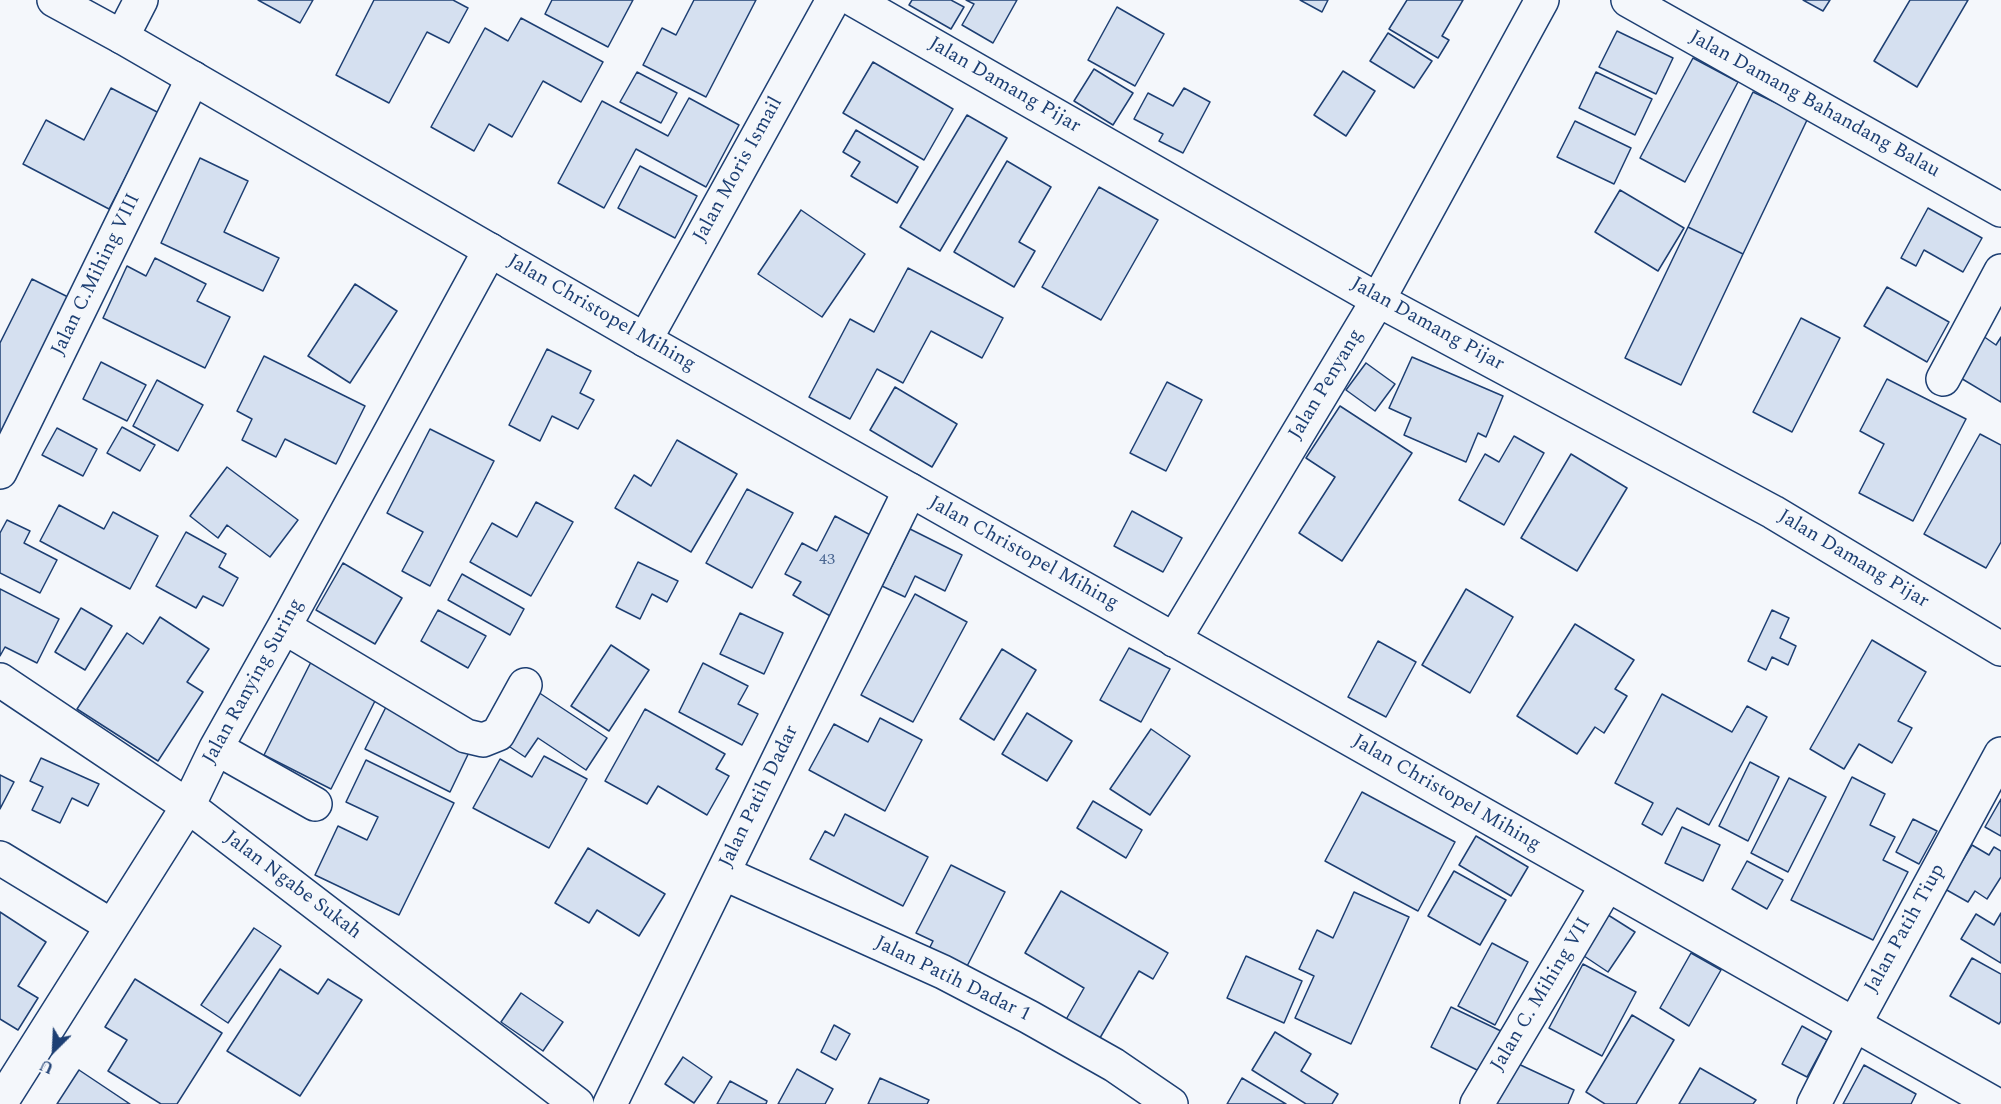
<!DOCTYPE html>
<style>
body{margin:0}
#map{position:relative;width:2001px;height:1104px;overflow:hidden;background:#f4f7fb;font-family:Spectral,serif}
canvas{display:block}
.north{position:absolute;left:24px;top:1020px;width:60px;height:60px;-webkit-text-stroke:4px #f4f7fb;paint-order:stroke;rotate:204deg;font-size:16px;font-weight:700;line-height:24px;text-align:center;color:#1d3f73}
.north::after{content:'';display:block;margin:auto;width:21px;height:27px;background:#1d3f73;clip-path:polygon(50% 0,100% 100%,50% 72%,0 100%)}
</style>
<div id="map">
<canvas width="2001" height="1104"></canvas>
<div class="north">U</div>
</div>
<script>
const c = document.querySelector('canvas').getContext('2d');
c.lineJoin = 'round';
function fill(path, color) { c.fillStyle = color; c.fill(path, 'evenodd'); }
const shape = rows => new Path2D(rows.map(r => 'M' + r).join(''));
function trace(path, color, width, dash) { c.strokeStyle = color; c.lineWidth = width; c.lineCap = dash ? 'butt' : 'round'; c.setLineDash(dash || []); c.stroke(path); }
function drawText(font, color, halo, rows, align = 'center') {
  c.font = font + ' Spectral,serif'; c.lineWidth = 4.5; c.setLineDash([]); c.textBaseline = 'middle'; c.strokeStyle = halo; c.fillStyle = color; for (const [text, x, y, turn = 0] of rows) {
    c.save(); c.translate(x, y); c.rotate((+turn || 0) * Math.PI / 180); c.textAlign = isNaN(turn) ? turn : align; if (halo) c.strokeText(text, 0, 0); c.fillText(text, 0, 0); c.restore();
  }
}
const building = shape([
 [258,0,313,0,300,23,258,0],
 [374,0,453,0,468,8,449,43,427,32,389,103,336,75,374,0],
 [552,0,633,0,608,47,545,14,552,0],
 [694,0,756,0,706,97,643,65,662,28,676,35,694,0],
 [912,0,951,0,964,7,951,29,909,5,912,0],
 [966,0,1017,0,993,43,962,25,974,4,966,0],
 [1300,0,1328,0,1322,12,1300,0],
 [1407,0,1463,0,1442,36,1449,40,1438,58,1389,29,1407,0],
 [1803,0,1830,0,1823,11,1803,0],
 [1910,0,1968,0,1917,87,1874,61,1910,0],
 [1117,7,1164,34,1135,86,1088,60,1117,7],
 [521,18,603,62,581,102,543,81,512,137,489,124,474,151,431,127,485,28,508,41,521,18],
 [1617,31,1673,58,1656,94,1599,67,1617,31],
 [1388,33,1432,61,1414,88,1370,61,1388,33],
 [1693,58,1738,82,1685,182,1640,158,1693,58],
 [873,62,953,109,924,160,843,113,873,62],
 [1094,69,1133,93,1113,125,1074,101,1094,69],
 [1343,71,1375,91,1346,136,1314,115,1343,71],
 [637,72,677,93,661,123,620,102,637,72],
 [1596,72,1652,99,1635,135,1579,108,1596,72],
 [111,88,159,113,109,209,23,164,46,120,84,140,111,88],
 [1184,88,1210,102,1183,153,1159,141,1163,134,1134,119,1148,93,1173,106,1184,88],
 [1753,92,1808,118,1743,254,1688,227,1753,92],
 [689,98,739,125,706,187,636,149,604,208,558,183,602,101,668,136,689,98],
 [967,115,1007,138,940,251,900,227,967,115],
 [1575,121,1631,148,1614,184,1557,157,1575,121],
 [856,130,918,167,897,203,851,176,860,162,843,152,856,130],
 [200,158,248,181,224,232,279,258,263,291,161,243,200,158],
 [1007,161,1051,187,1019,242,1035,251,1014,287,954,252,1007,161],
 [640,166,697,196,675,238,618,208,640,166],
 [1099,187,1158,220,1101,320,1042,287,1099,187],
 [1620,190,1684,228,1658,271,1595,232,1620,190],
 [1928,208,1982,238,1963,272,1924,250,1916,266,1901,258,1928,208],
 [801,210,865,254,822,317,758,274,801,210],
 [1688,227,1743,254,1681,385,1625,358,1688,227],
 [155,258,206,284,197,301,230,317,205,368,103,318,127,266,146,276,155,258],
 [908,268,1003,318,982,358,931,331,903,383,877,369,850,419,809,397,850,319,874,332,908,268],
 [32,279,72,299,0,435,0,343,32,279],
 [355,284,397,311,350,383,308,356,355,284],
 [1887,287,1949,322,1927,362,1864,326,1887,287],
 [1801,318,1840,338,1792,432,1753,412,1801,318],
 [1983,336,1996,345,2001,337,2001,402,1959,377,1983,336],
 [547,349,591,371,580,393,594,400,578,429,552,416,540,441,509,425,547,349],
 [264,356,365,406,336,464,285,439,276,457,242,440,252,419,237,411,264,356],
 [1412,357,1503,396,1486,437,1478,433,1466,462,1404,435,1411,418,1389,408,1412,357],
 [101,362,146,385,127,421,83,399,101,362],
 [1366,363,1395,384,1375,411,1346,390,1366,363],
 [1887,379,1966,419,1913,521,1859,493,1884,444,1860,431,1887,379],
 [157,380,203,405,178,451,133,426,157,380],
 [1167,382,1202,400,1166,471,1130,453,1167,382],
 [895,387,957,424,932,467,870,430,895,387],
 [1340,406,1412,453,1342,561,1299,533,1335,477,1306,458,1340,406],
 [122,427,155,445,140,471,107,453,122,427],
 [57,428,97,449,83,476,42,455,57,428],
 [430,429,494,461,430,586,402,571,423,532,387,513,430,429],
 [1980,434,2001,445,2001,542,1986,568,1924,534,1980,434],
 [1514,436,1544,453,1504,525,1459,500,1485,454,1499,462,1514,436],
 [677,440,737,474,691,552,615,508,634,475,651,486,677,440],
 [1571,454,1627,488,1577,571,1521,538,1571,454],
 [227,467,298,520,270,557,227,525,218,538,190,516,227,467],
 [747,489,793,513,752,588,706,563,747,489],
 [536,502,573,522,531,596,470,562,492,523,517,537,536,502],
 [59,505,104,529,113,512,158,536,130,589,40,541,59,505],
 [1132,511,1182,538,1163,572,1114,546,1132,511],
 [835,516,876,538,832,617,793,595,801,582,785,574,802,543,817,551,835,516],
 [7,520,30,531,24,543,57,560,40,593,0,573,0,533,7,520],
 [910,529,962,555,945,591,915,576,905,597,882,586,910,529],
 [186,532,226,554,219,567,238,578,223,606,203,596,196,608,156,586,186,532],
 [638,562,678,581,667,602,652,594,640,619,616,607,638,562],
 [343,563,402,598,375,644,316,610,343,563],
 [462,574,524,609,510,635,448,600,462,574],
 [0,589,59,619,37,663,5,647,0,656,0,589],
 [1466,589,1513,617,1470,693,1422,665,1466,589],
 [915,594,967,622,913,722,861,695,915,594],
 [81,608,112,626,85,670,55,652,81,608],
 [438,610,486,636,468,668,421,641,438,610],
 [1772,610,1789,618,1780,638,1796,646,1788,665,1772,657,1766,670,1748,661,1772,610],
 [740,613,783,633,764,674,720,654,740,613],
 [160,617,209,649,187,682,203,692,158,761,77,709,127,633,143,644,160,617],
 [1575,624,1634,660,1615,689,1627,696,1604,733,1595,727,1577,754,1517,716,1575,624],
 [1872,640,1926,672,1898,721,1912,728,1892,763,1859,744,1844,769,1810,749,1872,640],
 [1378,641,1416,662,1386,717,1348,697,1378,641],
 [611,645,649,670,609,731,571,706,611,645],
 [1129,648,1170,669,1141,722,1100,700,1129,648],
 [1002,649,1036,670,994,740,960,719,1002,649],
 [311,662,378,695,331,789,264,755,311,662],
 [703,663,748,686,738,704,758,714,742,745,679,712,703,663],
 [538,692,607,738,586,770,538,738,525,757,504,743,538,692],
 [1662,694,1732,732,1747,706,1767,717,1709,825,1677,808,1662,835,1642,824,1653,803,1615,783,1662,694],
 [389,701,473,744,450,792,365,749,389,701],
 [645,709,725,754,716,769,729,776,707,815,658,786,647,804,605,781,645,709],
 [1027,713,1072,741,1047,781,1002,754,1027,713],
 [880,718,922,740,885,811,809,770,834,724,868,742,880,718],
 [1151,729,1190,756,1150,815,1110,789,1151,729],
 [544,756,587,779,549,848,473,808,500,759,532,777,544,756],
 [41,758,99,784,88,806,72,798,60,823,32,810,43,787,30,781,41,758],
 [366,760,454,803,399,915,315,875,338,826,367,840,378,817,346,802,366,760],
 [1750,762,1779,777,1748,841,1719,826,1750,762],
 [0,775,14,782,0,809,0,775],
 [1852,777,1885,794,1870,825,1895,837,1883,860,1908,872,1873,940,1791,900,1852,777],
 [1789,778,1826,797,1788,872,1751,853,1789,778],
 [1362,792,1455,842,1418,911,1325,861,1362,792],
 [2001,799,2001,836,1985,827,2001,799],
 [1093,801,1142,830,1126,858,1077,828,1093,801],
 [845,814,928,857,903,906,810,859,825,831,834,836,845,814],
 [1913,819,1937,831,1919,864,1896,852,1913,819],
 [1682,827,1720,845,1703,881,1665,863,1682,827],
 [1476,836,1528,867,1511,896,1459,865,1476,836],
 [1972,845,1989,855,1994,847,2001,851,2001,877,1987,899,1975,891,1968,902,1945,889,1972,845],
 [588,848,665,894,639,936,597,910,589,923,555,903,588,848],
 [1747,861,1783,880,1767,909,1732,889,1747,861],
 [951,865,1005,892,963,974,926,955,933,941,916,933,951,865],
 [1454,871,1506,900,1480,945,1428,916,1454,871],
 [1061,891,1168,953,1153,979,1139,971,1097,1043,1064,1023,1084,988,1025,953,1061,891],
 [1354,892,1409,917,1351,1044,1295,1018,1314,976,1299,969,1317,930,1333,938,1354,892],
 [0,912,46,942,18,986,38,998,18,1030,0,1019,0,912],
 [1605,913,1635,932,1608,972,1578,952,1605,913],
 [2001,913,2001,963,1961,939,1976,914,1994,925,2001,913],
 [254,928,281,946,228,1023,201,1005,254,928],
 [1492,943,1528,962,1495,1025,1458,1006,1492,943],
 [1691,953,1721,970,1689,1026,1660,1008,1691,953],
 [1246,956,1302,981,1284,1023,1227,998,1246,956],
 [1972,958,2001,974,2001,1021,1999,1024,1950,996,1972,958],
 [1583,964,1636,992,1602,1056,1549,1028,1583,964],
 [280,969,318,994,328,979,362,1000,300,1096,227,1051,280,969],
 [135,979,222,1033,177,1104,161,1104,108,1071,127,1040,105,1027,135,979],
 [521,993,563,1022,543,1051,501,1022,521,993],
 [1451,1007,1503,1032,1483,1073,1431,1047,1451,1007],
 [1632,1015,1674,1040,1636,1104,1605,1104,1586,1092,1632,1015],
 [834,1025,850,1034,836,1060,821,1052,834,1025],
 [1802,1026,1827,1040,1807,1077,1782,1064,1802,1026],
 [1275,1032,1311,1054,1301,1071,1338,1094,1332,1104,1306,1104,1252,1070,1275,1032],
 [683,1057,712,1077,694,1103,665,1084,683,1057],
 [1512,1061,1574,1090,1568,1104,1492,1104,1512,1061],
 [1864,1065,1916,1094,1911,1104,1843,1104,1864,1065],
 [1700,1068,1756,1100,1753,1104,1679,1104,1700,1068],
 [797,1069,833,1089,825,1104,778,1104,797,1069],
 [79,1070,130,1104,57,1104,79,1070],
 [880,1078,929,1100,927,1104,868,1104,880,1078],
 [1242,1078,1286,1104,1227,1104,1242,1078],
 [730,1081,767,1101,766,1104,717,1104,730,1081]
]);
const street = shape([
 [854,0,1378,300,1773,512,2001,649],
 [1628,0,2001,210],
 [122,37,141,0],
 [645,340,833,0],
 [1943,379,2001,271],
 [0,472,193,78],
 [284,627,466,736,483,740,498,734,525,685],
 [1174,640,1378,300,1542,0],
 [0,680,188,806,577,1104],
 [216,748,315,804],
 [0,858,112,926],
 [723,873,943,972,1029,1017,1114,1065,1171,1104],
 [0,1104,188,806,216,748,284,627,490,250],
 [610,1104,910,490],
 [1477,1104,1607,885],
 [1814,1104,1854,1025,2001,754]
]);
const secondary = shape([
 [54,0,122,37,645,340,1995,1104]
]);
const numberNames = [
 ["43",827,561]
];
const streetNames = [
 ["Jalan Damang Pijar",1004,86,30],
 ["Jalan Damang Bahandang Balau",1814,105,29],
 ["Jalan Moris Ismail",739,170,-61],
 ["Jalan C.Mihing VIII",97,275,-64],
 ["Jalan Christopel Mihing",601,314,30],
 ["Jalan Damang Pijar",1427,325,29],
 ["Jalan Penyang",1327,385,-59],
 ["Jalan Christopel Mihing",1023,554,29],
 ["Jalan Damang Pijar",1853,560,31],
 ["Jalan Ranying Suring",254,682,-61],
 ["Jalan Christopel Mihing",1446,794,30],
 ["Jalan Patih Dadar",760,797,-64],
 ["Jalan Ngabe Sukah",292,886,37],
 ["Jalan Patih Tiup",1906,929,-61],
 ["Jalan Patih Dadar 1",952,980,26],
 ["Jalan C. Mihing VII",1542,995,-59]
];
fill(building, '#d5e0f0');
trace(building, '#1d3f73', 1.5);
trace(street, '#1d3f73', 36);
trace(secondary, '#1d3f73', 36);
trace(street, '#f4f7fb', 33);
trace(secondary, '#f4f7fb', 33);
drawText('16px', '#4b6792', null, numberNames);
drawText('20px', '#1d3f73', '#f4f7fb', streetNames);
</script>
